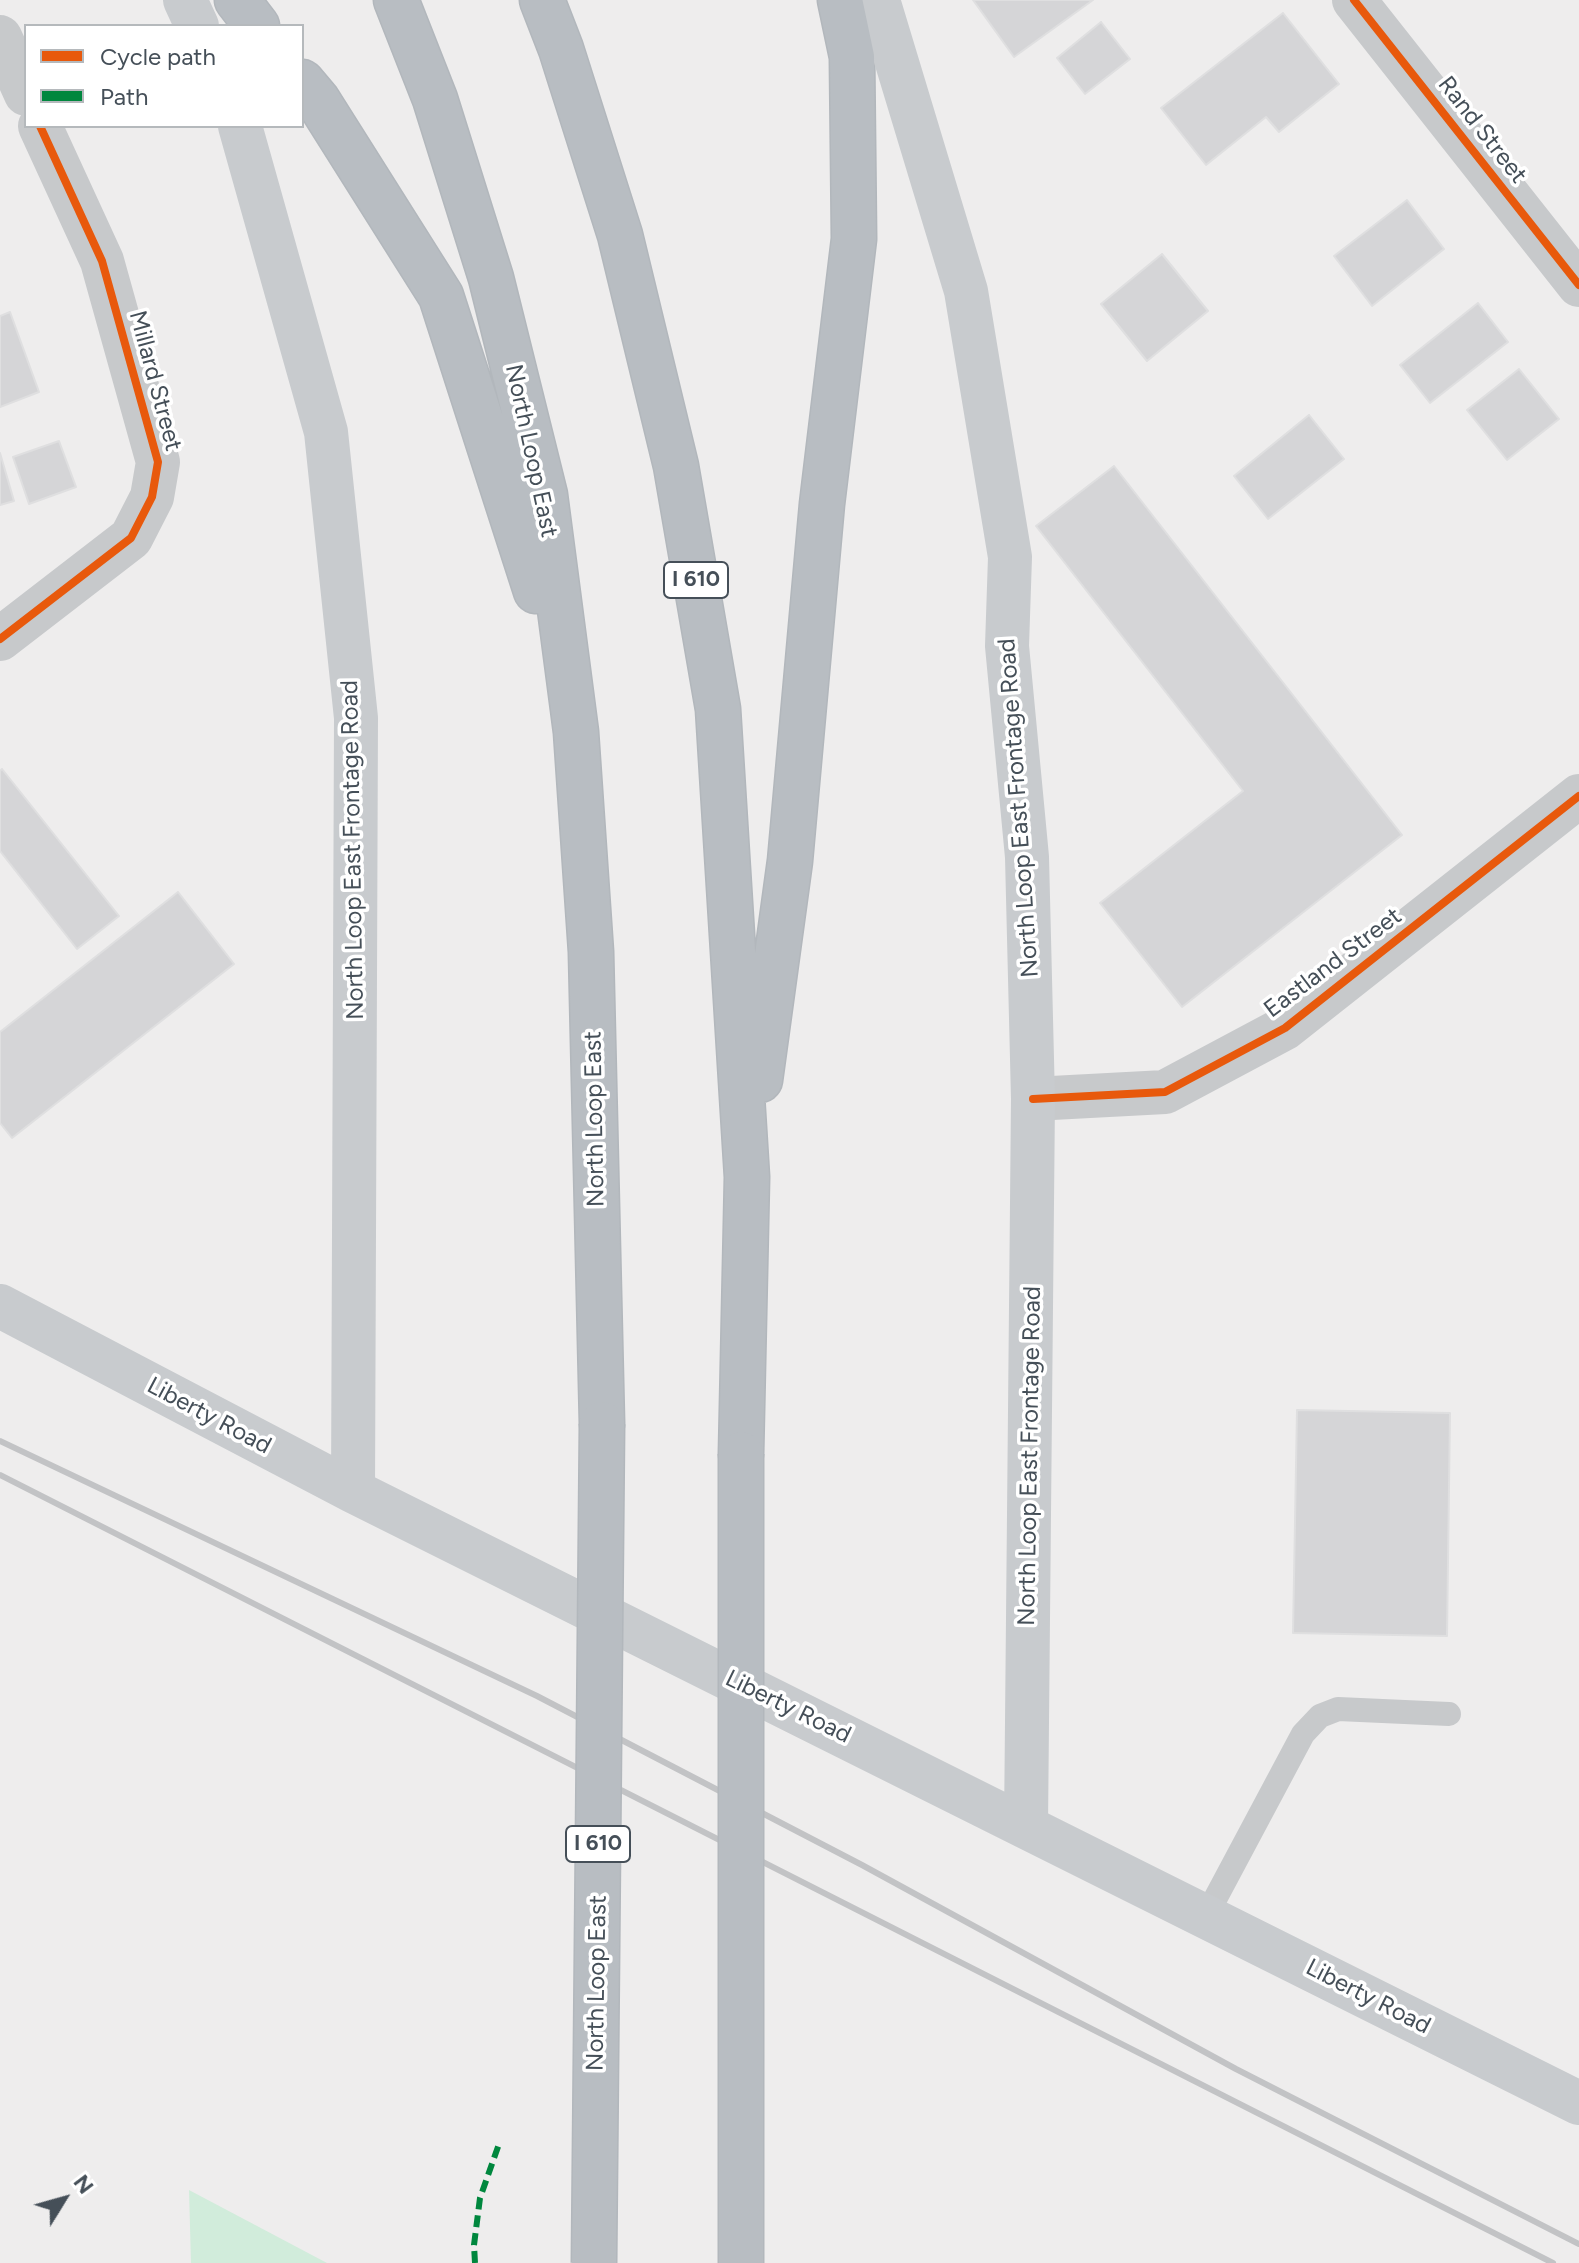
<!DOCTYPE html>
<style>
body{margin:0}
#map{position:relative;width:1579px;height:2263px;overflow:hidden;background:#eeeded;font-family:Figtree,sans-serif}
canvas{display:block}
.legend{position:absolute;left:24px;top:24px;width:280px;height:104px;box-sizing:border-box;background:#fff;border:2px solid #b5b9bc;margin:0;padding:10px 14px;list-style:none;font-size:24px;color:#454f58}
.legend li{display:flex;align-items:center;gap:16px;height:40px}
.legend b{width:40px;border:2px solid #b5b9bc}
.north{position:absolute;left:24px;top:2159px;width:80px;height:80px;-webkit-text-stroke:6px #fff;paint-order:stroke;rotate:53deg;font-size:22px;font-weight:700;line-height:32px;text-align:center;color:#454f58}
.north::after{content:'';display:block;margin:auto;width:28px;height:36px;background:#454f58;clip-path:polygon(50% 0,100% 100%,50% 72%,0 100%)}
</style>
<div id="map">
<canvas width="1579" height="2263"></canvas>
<ul class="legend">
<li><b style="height:10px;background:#e8590c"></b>Cycle path</li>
<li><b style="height:10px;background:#00873e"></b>Path</li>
</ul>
<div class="north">N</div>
</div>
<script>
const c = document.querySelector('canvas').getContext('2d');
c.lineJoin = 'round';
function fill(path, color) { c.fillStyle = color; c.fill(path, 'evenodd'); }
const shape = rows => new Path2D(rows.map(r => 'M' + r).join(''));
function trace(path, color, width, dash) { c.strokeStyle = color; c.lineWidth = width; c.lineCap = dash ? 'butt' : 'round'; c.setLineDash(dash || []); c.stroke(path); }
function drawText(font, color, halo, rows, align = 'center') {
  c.font = font + ' Figtree,sans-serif'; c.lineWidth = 7; c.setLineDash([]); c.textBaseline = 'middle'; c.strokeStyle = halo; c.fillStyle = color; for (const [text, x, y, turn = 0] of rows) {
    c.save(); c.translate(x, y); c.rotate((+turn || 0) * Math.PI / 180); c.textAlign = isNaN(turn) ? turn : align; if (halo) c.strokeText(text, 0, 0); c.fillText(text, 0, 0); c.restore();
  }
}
const green = shape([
 [189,2190,327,2263,191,2263]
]);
const building = shape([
 [973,0,1093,0,1014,57,973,0],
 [1283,13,1339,84,1279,132,1266,117,1206,165,1161,108,1283,13],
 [1101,22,1130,59,1085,94,1057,58,1101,22],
 [1407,200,1444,249,1372,306,1334,256,1407,200],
 [1162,254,1208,311,1147,361,1101,304,1162,254],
 [1478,303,1508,342,1430,403,1400,365,1478,303],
 [10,312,39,392,0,407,0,316,10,312],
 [1519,369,1559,419,1507,460,1467,410,1519,369],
 [1309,415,1344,459,1268,519,1234,476,1309,415],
 [59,441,76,487,29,504,13,457,59,441],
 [0,453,14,501,0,505,0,453],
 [1114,466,1402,835,1182,1007,1100,903,1243,791,1036,526,1114,466],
 [2,769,119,916,77,949,0,851,0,771,2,769],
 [178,892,234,964,12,1138,0,1123,0,1032,178,892],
 [1297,1410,1450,1413,1447,1636,1293,1633,1297,1410]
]);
const service = shape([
 [1206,1916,1303,1734,1320,1716,1338,1709,1449,1714]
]);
const minor = shape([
 [1354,0,1579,285],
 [0,37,26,94],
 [0,639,131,538,152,497,158,462,102,261,40,126],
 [1033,1099,1165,1092,1285,1028,1579,796]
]);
const secondary = shape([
 [185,0,197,26],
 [878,0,966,291,1010,557,1007,646,1027,857,1033,1099,1026,1825],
 [240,126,326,432,356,718,353,1491],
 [0,1306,353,1491,1579,2103]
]);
const motorway = shape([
 [237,0,257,26],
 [396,0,435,99,491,278,545,495,576,732,591,952,602,1424],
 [542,0,561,49,620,235,676,466,718,709,747,1177,741,1454],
 [302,82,318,101,441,296,536,591],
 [760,1080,790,861,822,504,854,239,852,57,840,0]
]);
const rail = shape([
 [0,1441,537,1696,862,1865,1236,2069,1579,2244],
 [0,1475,1553,2263]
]);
const motorwayBridge = shape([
 [594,2263,602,1424],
 [741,2263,741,1454]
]);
const quiet = shape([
 [475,2263,474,2245,480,2198,499,2144]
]);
const cycleway = shape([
 [1354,0,1579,285],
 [0,639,131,538,152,497,158,462,102,261,40,126],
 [1033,1099,1165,1092,1285,1028,1579,796]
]);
const shields = [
 [696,580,64],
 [598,1844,64]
];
const shieldNames = [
 ["I 610",696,580],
 ["I 610",598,1844]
];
const streetNames = [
 ["Rand Street",1482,130,52],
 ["Millard Street",155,381,75],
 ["North Loop East",531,451,78],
 ["North Loop East Frontage Road",1019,808,-94],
 ["North Loop East Frontage Road",353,850,-91],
 ["Eastland Street",1333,963,-37],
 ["North Loop East",595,1119,-91],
 ["Liberty Road",209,1416,28],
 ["North Loop East Frontage Road",1030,1456,-89],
 ["Liberty Road",788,1707,26],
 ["North Loop East",597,1983,-89],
 ["Liberty Road",1368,1997,27]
];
fill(green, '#d1ecdb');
fill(building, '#d5d5d7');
trace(building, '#dfdfe0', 2);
trace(motorway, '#b2b7bc', 47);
trace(service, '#c7c9cb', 24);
trace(minor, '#c7c9cb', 44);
trace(secondary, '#c8cbce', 44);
trace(motorway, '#b8bdc2', 44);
trace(rail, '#c2c3c5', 6);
trace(motorwayBridge, '#b2b7bc', 47, []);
trace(motorwayBridge, '#b8bdc2', 44);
trace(quiet, '#00873e', 6, [12, 6]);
trace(cycleway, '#e8590c', 8);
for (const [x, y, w] of shields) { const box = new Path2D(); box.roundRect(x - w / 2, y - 18, w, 36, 6); c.fillStyle = '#fff'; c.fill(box); trace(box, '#454f58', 2); }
drawText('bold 22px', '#454f58', null, shieldNames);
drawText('24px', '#454f58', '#fff', streetNames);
</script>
